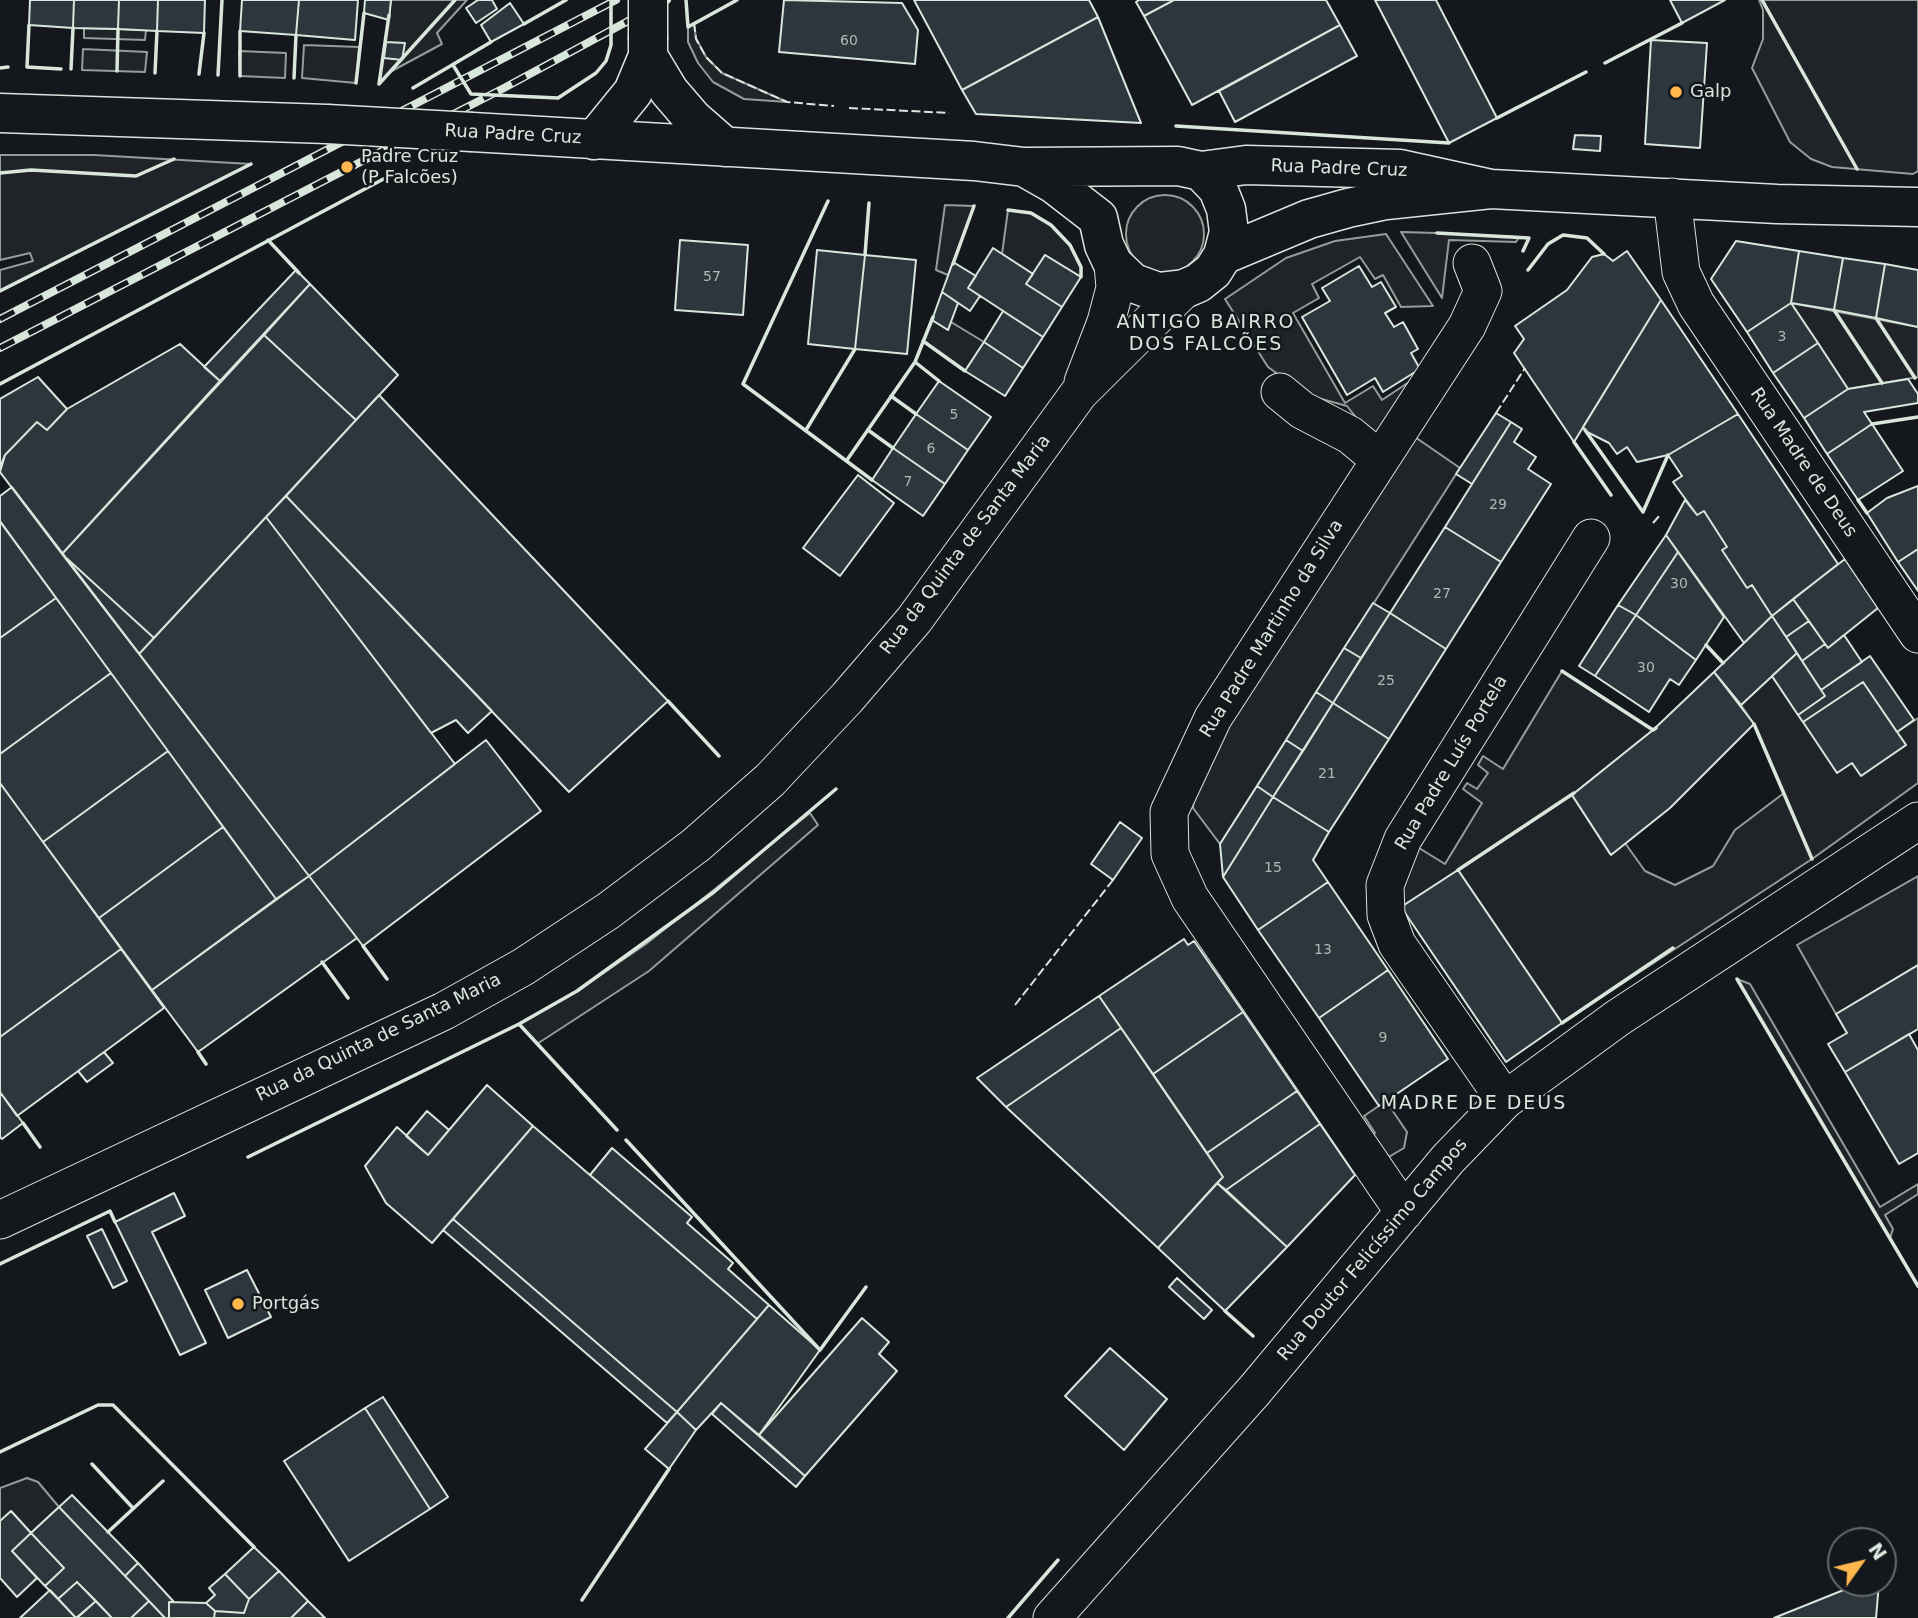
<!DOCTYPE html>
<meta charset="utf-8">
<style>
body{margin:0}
#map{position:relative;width:1918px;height:1618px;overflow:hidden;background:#14181c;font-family:"DejaVu Sans",sans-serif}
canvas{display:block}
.north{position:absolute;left:1827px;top:1527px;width:70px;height:70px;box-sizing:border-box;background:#14181c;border:2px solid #626a69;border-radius:50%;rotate:56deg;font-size:19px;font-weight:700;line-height:28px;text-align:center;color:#d8e6dc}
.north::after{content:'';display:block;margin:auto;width:24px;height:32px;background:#ffb74d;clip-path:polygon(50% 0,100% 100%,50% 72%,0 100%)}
</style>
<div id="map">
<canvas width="1918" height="1618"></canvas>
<div class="north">N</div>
</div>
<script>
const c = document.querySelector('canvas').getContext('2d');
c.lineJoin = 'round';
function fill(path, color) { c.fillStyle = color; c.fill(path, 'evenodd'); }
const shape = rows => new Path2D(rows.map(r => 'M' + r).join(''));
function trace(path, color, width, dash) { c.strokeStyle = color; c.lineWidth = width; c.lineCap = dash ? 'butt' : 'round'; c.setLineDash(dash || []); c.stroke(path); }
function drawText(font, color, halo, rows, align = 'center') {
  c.font = font + ' "DejaVu Sans",sans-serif'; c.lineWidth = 5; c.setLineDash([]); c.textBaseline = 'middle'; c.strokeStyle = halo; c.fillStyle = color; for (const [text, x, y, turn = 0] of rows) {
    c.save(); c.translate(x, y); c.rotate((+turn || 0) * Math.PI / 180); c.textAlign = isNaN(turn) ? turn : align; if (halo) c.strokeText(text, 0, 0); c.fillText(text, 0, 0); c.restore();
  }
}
const green = shape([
 [391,0,467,0,437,33,442,44,390,72,379,84,391,0],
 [1759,0,1918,0,1918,171,1913,174,1832,167,1811,159,1790,142,1752,68,1763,39,1763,10,1759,0],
 [694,23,696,38,706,57,722,73,787,102,744,99,713,82,698,63,688,42,688,27,694,23],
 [84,28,146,30,145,40,84,38,84,28],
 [304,45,359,47,356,83,302,78,304,45],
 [83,49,147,52,145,72,82,70,83,49],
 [239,51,286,53,285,78,240,76,239,51],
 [0,155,94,155,251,164,0,291,0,270,33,261,30,253,0,260,0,155],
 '1126 234a39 39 0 1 1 78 0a39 39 0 1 1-78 0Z',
 [945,205,974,206,948,275,936,270,945,205],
 [1008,210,1031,213,1051,225,1070,245,1081,267,1081,277,1045,255,1033,274,1002,254,1008,210],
 [1401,232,1437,233,1519,237,1516,242,1449,240,1442,298,1401,232],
 [1386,234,1433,306,1401,307,1383,275,1375,279,1360,257,1312,284,1319,298,1293,313,1345,403,1373,386,1382,400,1412,380,1373,439,1347,406,1307,395,1268,367,1225,299,1286,258,1335,241,1386,234],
 [1791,303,1918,327,1918,377,1848,389,1791,303],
 [932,320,948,330,951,322,984,342,965,371,923,341,932,320],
 [1412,435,1460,468,1220,844,1193,808,1195,785,1204,765,1412,435],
 [1562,671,1653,730,1572,795,1610,854,1625,843,1645,871,1675,885,1713,866,1735,830,1784,793,1754,724,1741,705,1772,676,1803,722,1852,763,1861,775,1906,745,1897,732,1918,718,1918,783,1812,859,1562,1023,1458,870,1401,907,1402,871,1419,848,1445,864,1482,803,1463,789,1467,783,1477,789,1488,773,1478,765,1483,756,1503,769,1562,671],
 [810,813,818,825,649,971,537,1044,519,1024,577,991,646,944,810,813],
 [1918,876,1918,965,1836,1014,1797,945,1918,876],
 [1737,979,1750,984,1880,1207,1918,1184,1918,1194,1885,1215,1893,1229,1890,1238,1737,979],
 [1386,1101,1407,1132,1404,1148,1387,1158,1365,1141,1375,1133,1364,1116,1386,1101],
 [27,1478,38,1482,59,1507,31,1533,11,1511,0,1521,0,1488,27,1478]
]);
const building = shape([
 [30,0,74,0,73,28,29,25,30,0],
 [74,0,119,0,118,29,73,28,74,0],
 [119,0,158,0,157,31,118,29,119,0],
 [158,0,205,0,204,33,157,31,158,0],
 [242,0,299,0,296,35,240,31,242,0],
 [299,0,358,0,355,40,296,35,299,0],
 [365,0,391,0,389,20,364,13,365,0],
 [478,0,492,0,497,9,476,23,466,8,478,0],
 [784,0,902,3,918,30,915,64,779,52,784,0],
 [914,0,1089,0,1098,17,962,90,914,0],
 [1139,0,1174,0,1144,16,1136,2,1139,0],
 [1174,0,1326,0,1340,25,1192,105,1144,16,1174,0],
 [1375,0,1436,0,1497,118,1449,143,1375,0],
 [1670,0,1725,0,1682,23,1670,0],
 [510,3,524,24,491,42,481,25,510,3],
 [1098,17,1141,123,976,114,962,90,1098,17],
 [1340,25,1357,56,1235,122,1219,91,1340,25],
 [1651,40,1707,43,1700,148,1645,144,1651,40],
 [386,42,405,43,402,60,384,58,386,42],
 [1575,135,1601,136,1600,151,1573,149,1575,135],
 [680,240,748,245,743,315,675,310,680,240],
 [1736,241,1799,251,1791,303,1747,332,1711,279,1736,241],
 [993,248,1033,274,1026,284,1062,307,1043,337,968,288,993,248],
 [817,250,865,255,855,349,808,344,817,250],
 [1627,251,1661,300,1574,442,1514,353,1524,339,1515,326,1567,290,1592,257,1604,254,1613,261,1627,251],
 [1799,251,1843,258,1834,310,1791,303,1799,251],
 [865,255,916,260,907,354,855,349,865,255],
 [1045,255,1081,277,1062,307,1026,284,1045,255],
 [1843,258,1885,264,1876,318,1834,310,1843,258],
 [953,262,976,276,968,288,980,296,970,311,942,292,953,262],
 [1885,264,1918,270,1918,327,1876,318,1885,264],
 [1359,266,1372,287,1381,282,1396,307,1385,313,1394,327,1403,322,1418,349,1411,353,1420,369,1383,392,1375,378,1347,395,1302,317,1330,301,1322,288,1359,266],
 [296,270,310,284,220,381,204,367,296,270],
 [310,284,398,375,356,420,264,335,310,284],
 [942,292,958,303,948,330,932,320,942,292],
 [1661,300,1738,414,1668,455,1637,462,1627,447,1617,454,1609,443,1587,432,1583,427,1661,300],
 [1791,303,1818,343,1773,373,1747,332,1791,303],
 [1003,311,1043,337,1023,368,984,342,1003,311],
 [264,335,356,420,154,638,62,554,264,335],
 [984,342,1023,368,1005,396,965,371,984,342],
 [1818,343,1848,389,1804,418,1773,373,1818,343],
 [180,344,220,381,62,554,0,472,5,455,37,422,47,430,67,409,180,344],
 [38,377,67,409,47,430,37,422,5,455,0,467,0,399,38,377],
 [1908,379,1918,394,1918,403,1864,412,1872,424,1827,454,1804,418,1848,389,1908,379],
 [939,381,991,417,968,450,916,414,939,381],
 [379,395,668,701,569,792,286,496,379,395],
 [1496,413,1511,422,1472,484,1456,474,1496,413],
 [916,414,968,450,945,484,893,448,916,414],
 [1738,414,1838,564,1772,616,1752,585,1747,588,1722,550,1727,547,1704,511,1697,515,1673,482,1682,476,1668,455,1738,414],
 [1511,422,1522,429,1514,442,1536,457,1528,469,1551,484,1501,562,1445,527,1511,422],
 [1872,424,1903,471,1858,500,1827,454,1872,424],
 [893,448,945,484,923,516,872,480,893,448],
 [858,475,894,503,840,576,803,548,858,475],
 [1918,486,1918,549,1898,562,1867,513,1887,498,1918,486],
 [12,487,309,876,276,899,0,521,0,496,12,487],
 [286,496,492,711,468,733,456,720,431,733,266,517,286,496],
 [1685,500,1697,515,1704,511,1727,547,1722,550,1747,588,1752,585,1772,616,1744,643,1666,535,1685,500],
 [266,517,455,764,309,876,139,654,266,517],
 [1,523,56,598,0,638,0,524,1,523],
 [1445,527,1501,562,1446,649,1390,613,1445,527],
 [1666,535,1678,552,1636,615,1618,605,1666,535],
 [1918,549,1918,591,1898,562,1918,549],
 [1678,552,1724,617,1696,660,1636,615,1678,552],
 [62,554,154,638,139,654,62,554],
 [1845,559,1878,608,1828,648,1793,599,1845,559],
 [56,598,111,673,0,754,0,638,56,598],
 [1793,599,1809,621,1786,637,1772,616,1793,599],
 [1373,603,1390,613,1361,658,1344,648,1373,603],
 [1618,605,1636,615,1595,676,1579,666,1618,605],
 [1390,613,1446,649,1389,739,1333,703,1390,613],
 [1636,615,1696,660,1679,685,1670,679,1649,712,1595,676,1636,615],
 [1772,616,1797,653,1741,705,1714,672,1772,616],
 [1809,621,1825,644,1802,661,1786,637,1809,621],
 [1844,635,1862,662,1821,690,1802,661,1825,644,1828,648,1844,635],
 [1344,648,1361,658,1333,703,1316,692,1344,648],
 [1797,653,1825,696,1798,715,1772,676,1797,653],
 [1870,656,1914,720,1897,732,1863,682,1803,722,1798,715,1825,696,1821,690,1870,656],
 [1714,672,1754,724,1670,808,1611,855,1572,795,1653,730,1714,672],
 [111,673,168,751,43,842,0,783,0,754,111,673],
 [1863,682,1906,745,1861,776,1852,763,1837,773,1803,722,1863,682],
 [1316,692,1333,703,1303,751,1286,740,1316,692],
 [1333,703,1389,739,1329,832,1273,797,1333,703],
 [486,740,541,811,363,946,309,876,486,740],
 [1286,740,1303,751,1273,797,1257,786,1286,740],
 [168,751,223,827,99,918,43,842,168,751],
 [0,783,121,949,0,1037,0,783],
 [1257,786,1273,797,1223,877,1220,844,1257,786],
 [1273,797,1329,832,1313,860,1328,882,1258,930,1223,877,1273,797],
 [1120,822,1142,838,1113,880,1091,864,1120,822],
 [223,827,276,899,152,990,99,918,223,827],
 [1458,870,1562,1023,1506,1062,1401,907,1458,870],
 [309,876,357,938,198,1052,152,990,309,876],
 [1328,882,1388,970,1319,1018,1258,930,1328,882],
 [1184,939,1188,945,1194,941,1243,1012,1153,1074,1099,996,1184,939],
 [121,949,164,1008,17,1116,0,1092,0,1037,121,949],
 [1918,965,1918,1029,1845,1072,1828,1044,1847,1033,1836,1014,1918,965],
 [1388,970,1448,1059,1379,1106,1319,1018,1388,970],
 [1099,996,1121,1028,1006,1107,977,1078,1099,996],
 [1243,1012,1297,1091,1207,1153,1153,1074,1243,1012],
 [1121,1028,1223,1177,1158,1248,1006,1107,1121,1028],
 [1909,1034,1918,1050,1918,1153,1899,1164,1845,1072,1909,1034],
 [104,1052,113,1063,87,1082,78,1071,104,1052],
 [487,1085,533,1126,432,1243,386,1203,365,1166,397,1127,428,1155,487,1085],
 [1297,1091,1320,1124,1226,1190,1217,1183,1223,1177,1207,1153,1297,1091],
 [0,1092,23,1123,2,1139,0,1137,0,1092],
 [427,1111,449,1130,428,1155,406,1136,427,1111],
 [1320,1124,1355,1175,1287,1247,1226,1190,1320,1124],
 [533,1126,757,1319,677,1412,453,1219,533,1126],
 [612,1148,692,1217,687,1223,733,1263,728,1269,769,1305,757,1319,590,1175,612,1148],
 [1217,1183,1287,1247,1225,1311,1158,1248,1217,1183],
 [174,1193,185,1216,152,1232,206,1343,180,1355,115,1222,174,1193],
 [453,1219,677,1412,667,1423,443,1230,453,1219],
 [102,1229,127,1281,113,1288,87,1236,102,1229],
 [247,1270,271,1317,228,1338,205,1290,247,1270],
 [1177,1278,1212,1310,1204,1319,1169,1287,1177,1278],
 [769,1305,820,1350,759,1435,721,1403,696,1430,677,1412,769,1305],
 [862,1318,889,1342,879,1354,897,1371,805,1476,759,1435,862,1318],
 [1110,1348,1167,1399,1124,1450,1065,1396,1110,1348],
 [383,1397,448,1497,430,1509,365,1408,383,1397],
 [721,1403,805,1476,796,1487,712,1414,721,1403],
 [365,1408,430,1509,349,1561,284,1461,365,1408],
 [677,1412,696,1430,669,1469,645,1449,677,1412],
 [72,1495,138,1563,125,1576,59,1507,72,1495],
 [59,1507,149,1601,131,1618,112,1618,77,1582,58,1599,45,1586,64,1568,31,1533,59,1507],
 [11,1511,31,1533,12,1551,37,1578,17,1597,0,1578,0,1521,11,1511],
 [31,1533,64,1568,45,1586,12,1551,31,1533],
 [254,1547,279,1571,249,1599,225,1574,254,1547],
 [138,1563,174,1602,169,1602,169,1618,165,1618,125,1576,138,1563],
 [279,1571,308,1601,291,1618,214,1618,215,1611,244,1613,249,1599,279,1571],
 [225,1574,249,1599,244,1613,215,1611,206,1603,215,1595,209,1588,225,1574],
 [77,1582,96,1601,76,1618,58,1599,77,1582],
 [1861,1583,1879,1583,1876,1618,1774,1618,1861,1583],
 [50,1590,76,1618,20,1618,50,1590],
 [96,1601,112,1618,77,1618,96,1601],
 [149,1601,165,1618,131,1618,149,1601],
 [308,1601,325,1618,291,1618,308,1601],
 [169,1602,206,1603,215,1611,214,1618,169,1618,169,1602]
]);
const minor = shape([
 [1672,197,1681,272,1696,304,1918,634],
 [1083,382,1106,322,1115,288,1113,264],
 [1280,392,1302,410,1350,435,1379,459],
 [1505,1100,1397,944,1386,915,1385,885,1403,839,1591,538],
 [1404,1212,1190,898,1170,854,1169,812,1213,718,1467,326,1483,291,1472,263],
 [0,1220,444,1011,523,967,608,911,696,845,770,780,847,698,914,620,1079,393,1184,289],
 [1052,1618,1254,1391,1448,1159,1505,1100,1619,1017,1918,821]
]);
const tertiary = shape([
 [648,56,669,91,693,119,725,147],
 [0,113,327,124],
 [472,132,974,161,1024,167,1178,166,1201,171,1246,165,1400,169,1491,189],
 [594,140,633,92,648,56,648,39],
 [1024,167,1054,184,1098,218,1104,245,1113,264,1133,283,1158,292,1184,289,1198,283,1213,271,1223,255,1229,232,1226,209,1218,189,1201,171],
 [1223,255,1309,219,1348,208,1386,200,1491,189,1777,204,1918,207]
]);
const rail = shape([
 [0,319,616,0],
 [0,348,504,88,667,0]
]);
const tertiaryBridge = shape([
 [648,0,648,39],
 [327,124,472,132]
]);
const fence = shape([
 [694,23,696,39,706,57,722,73,787,102,834,106],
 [849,108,949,113],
 [1496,413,1525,368],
 [1653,523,1660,515],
 [1015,1005,1113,880]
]);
const wall = shape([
 [686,0,688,27,737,0],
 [1762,0,1857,169],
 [524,24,566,0],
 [29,25,27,67,61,69],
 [1605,63,1682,23],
 [453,65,471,94,558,98,596,73,606,61,611,45,611,0],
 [0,68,8,67],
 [71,69,73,28],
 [117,71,118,29],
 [155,73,157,31],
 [199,74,204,33],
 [218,75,222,0],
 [240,76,240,31],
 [294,78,296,35],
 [356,83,364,13],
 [379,84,455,0],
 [379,84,389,15],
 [413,88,491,42],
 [1497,118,1586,72],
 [1176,126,1449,143],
 [0,173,31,170,136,176,174,159],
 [828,201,743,384,872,480],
 [1008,210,1031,213,1051,225,1070,245,1081,267,1081,277],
 [1437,233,1529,238,1523,251],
 [268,240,299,273],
 [865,255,869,203],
 [953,264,974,206],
 [1528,270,1548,244,1563,235,1587,238,1604,254],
 [0,291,251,164],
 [1834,310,1882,383],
 [1876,318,1915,378],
 [923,341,965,371],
 [915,362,939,381],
 [0,384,391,175],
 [891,396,916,414],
 [1872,424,1918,417],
 [806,430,855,349],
 [868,430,893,448],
 [1585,430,1643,512,1668,455],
 [1574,442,1611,495],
 [847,460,915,362,933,317],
 [1858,500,1867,513],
 [1706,645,1723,663],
 [1562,671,1653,730,1656,728],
 [668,701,719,756],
 [1754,724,1812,859],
 [1458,870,1574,793],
 [363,946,387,979],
 [322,962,348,998],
 [1737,979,1918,1286],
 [1562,1023,1673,948],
 [519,1024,617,1130],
 [198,1052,206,1064],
 [23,1123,40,1147],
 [626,1140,820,1350,866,1287],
 [248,1157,519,1024,577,991,714,892,836,789],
 [0,1264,110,1211,115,1222],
 [1225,1311,1253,1336],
 [0,1452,98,1405,113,1405,254,1547],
 [92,1464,133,1508],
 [108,1532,163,1481],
 [582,1600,669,1469],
 [1008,1618,1058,1560]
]);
const markers = [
 [1676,92,7,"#ffb74d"],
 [347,167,7,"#ffb74d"],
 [238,1304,7,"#ffb74d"]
];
const numberNames = [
 ["60",849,41],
 ["57",712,277],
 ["3",1782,337],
 ["5",954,415],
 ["6",931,449],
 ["7",908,482],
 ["29",1498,505],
 ["30",1679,584],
 ["27",1442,594],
 ["30",1646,668],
 ["25",1386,681],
 ["21",1327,774],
 ["15",1273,868],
 ["13",1323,950],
 ["9",1383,1038]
];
const poiNames = [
 ["Galp",1690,92],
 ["Padre Cruz",361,157],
 ["(P Falcões)",361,178],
 ["Portgás",252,1304]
];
const streetNames = [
 ["Rua Padre Cruz",513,135,3],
 ["Rua Padre Cruz",1339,169,2],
 ["Rua Madre de Deus",1803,463,56],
 ["Rua da Quinta de Santa Maria",966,545,-53],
 ["Rua Padre Martinho da Silva",1272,629,-58],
 ["Rua Padre Luís Portela",1452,763,-59],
 ["Rua da Quinta de Santa Maria",379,1038,-26],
 ["Rua Doutor Felicíssimo Campos",1373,1250,-50]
];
const neighbourhoodNames = [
 ["ANTIGO BAIRRO",1206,323],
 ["DOS FALCÕES",1206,345],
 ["MADRE DE DEUS",1474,1104]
];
fill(green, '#202428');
trace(green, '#939e99', 2);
fill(building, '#2c363c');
trace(building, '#d8e6dc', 2);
trace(minor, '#d8e6dc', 39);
trace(tertiary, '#d8e6dc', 41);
trace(minor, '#14181c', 37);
trace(tertiary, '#14181c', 38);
trace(rail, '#d8e6dc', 8);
trace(rail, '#14181c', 5, [16]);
trace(tertiaryBridge, '#d8e6dc', 41, []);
trace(tertiaryBridge, '#14181c', 38);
trace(fence, '#d8e6dc', 2, [9, 3.5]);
trace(wall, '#d8e6dc', 3.5);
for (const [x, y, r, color] of markers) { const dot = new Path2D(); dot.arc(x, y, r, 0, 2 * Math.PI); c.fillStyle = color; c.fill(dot); trace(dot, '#14181c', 2.5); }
drawText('14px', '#adbab4', null, numberNames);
drawText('18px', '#d8e6dc', '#14181c', poiNames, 'left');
drawText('18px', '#d8e6dc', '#14181c', streetNames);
c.letterSpacing = '2px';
drawText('19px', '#d8e6dc', '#14181c', neighbourhoodNames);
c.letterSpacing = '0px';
</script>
